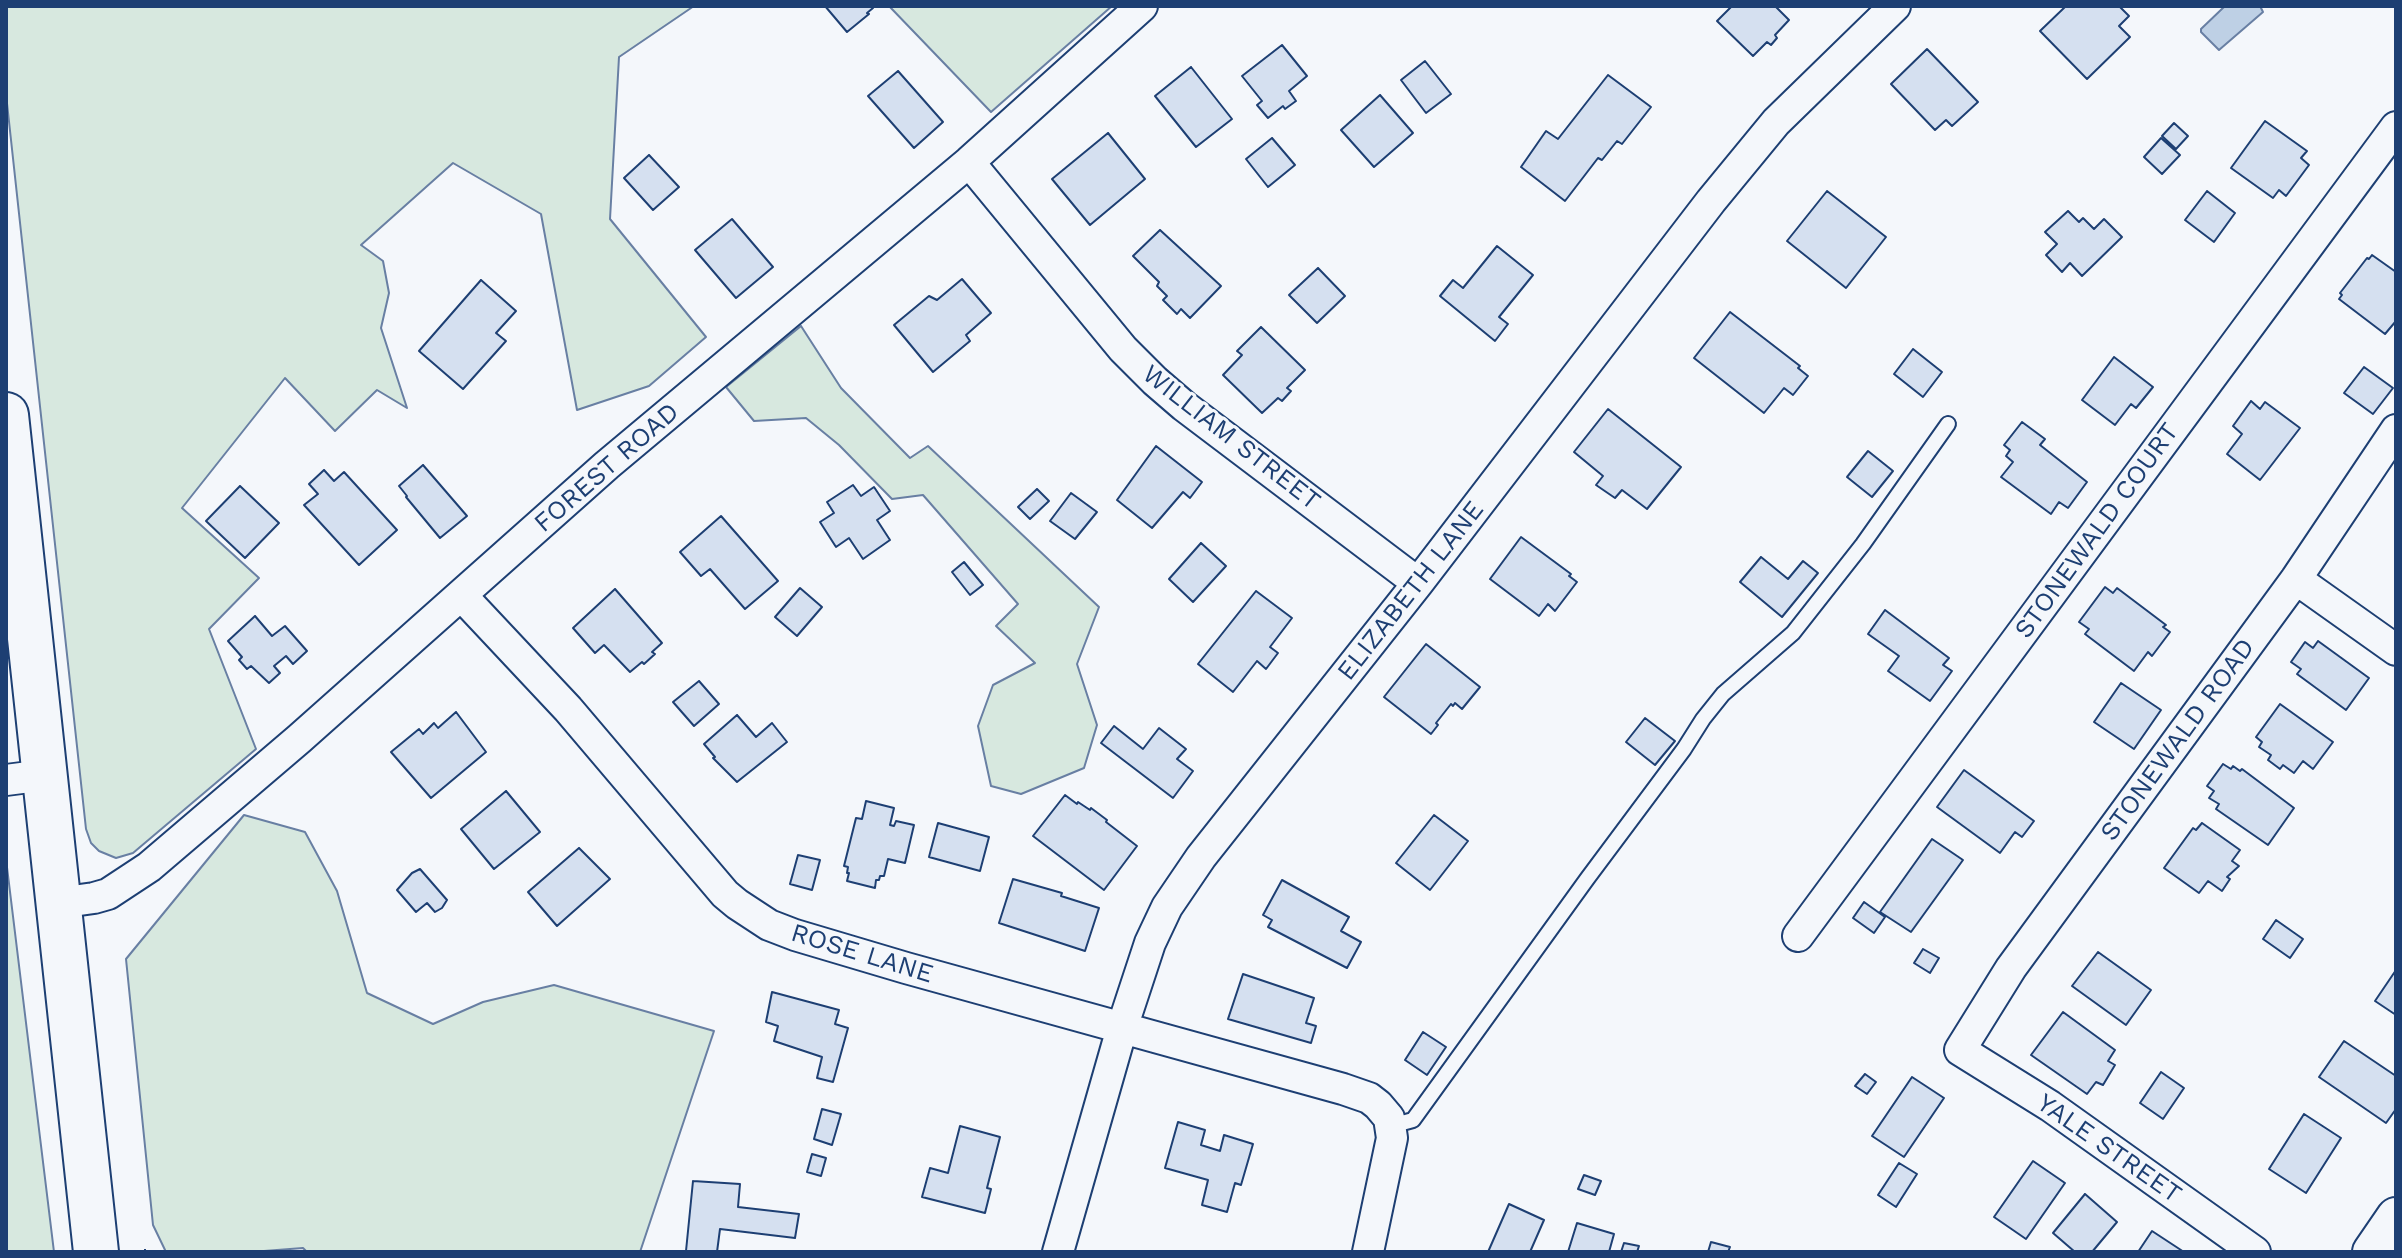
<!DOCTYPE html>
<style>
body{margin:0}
#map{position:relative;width:2402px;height:1258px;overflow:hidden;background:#f4f7fb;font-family:"Work Sans",sans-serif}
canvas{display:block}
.frame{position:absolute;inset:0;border:8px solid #1d3f73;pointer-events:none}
</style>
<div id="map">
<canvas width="2402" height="1258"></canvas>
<div class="frame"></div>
</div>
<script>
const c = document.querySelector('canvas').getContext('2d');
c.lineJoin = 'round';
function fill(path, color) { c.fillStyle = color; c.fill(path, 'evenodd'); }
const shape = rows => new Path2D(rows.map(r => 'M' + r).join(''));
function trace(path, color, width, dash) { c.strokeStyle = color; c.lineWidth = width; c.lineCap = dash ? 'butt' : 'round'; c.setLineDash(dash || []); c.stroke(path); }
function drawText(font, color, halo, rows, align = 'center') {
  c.font = font + ' "Work Sans",sans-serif'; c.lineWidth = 6; c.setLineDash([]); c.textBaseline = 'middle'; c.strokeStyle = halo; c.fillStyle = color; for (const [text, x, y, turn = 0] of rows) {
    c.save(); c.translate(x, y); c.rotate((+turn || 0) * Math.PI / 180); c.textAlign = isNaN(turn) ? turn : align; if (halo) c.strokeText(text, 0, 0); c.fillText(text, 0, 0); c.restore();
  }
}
const green = shape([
 [6,6,694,6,619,57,610,219,706,337,649,386,577,410,541,214,453,163,361,245,383,261,389,293,381,328,407,408,377,390,335,431,285,378,182,508,259,578,209,629,256,749,133,853,116,858,99,851,91,843,86,829,6,94,6,6],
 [889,6,1112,6,991,112,889,6],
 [801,326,841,388,910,458,928,446,1099,607,1077,664,1097,725,1084,768,1021,794,991,786,978,726,993,685,1035,663,996,626,1018,604,923,495,892,499,839,445,806,418,754,421,726,387,801,326],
 [244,815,305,832,337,891,367,993,433,1024,483,1002,554,985,714,1031,640,1252,307,1252,303,1248,251,1252,166,1252,153,1225,126,959,244,815],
 [6,859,54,1252,6,1252,6,859]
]);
const water = shape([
 [2225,6,2260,6,2263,12,2219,50,2201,32,2201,29,2225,6]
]);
const building = shape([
 [825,6,871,6,873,8,867,13,869,14,847,32,825,6],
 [1732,6,1775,6,1789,20,1775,35,1777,38,1771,45,1767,42,1753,56,1717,21,1732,6],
 [2066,6,2119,6,2129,16,2119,26,2130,37,2087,79,2040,31,2066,6],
 [1282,45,1307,76,1289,91,1296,101,1285,109,1283,106,1268,118,1257,105,1262,101,1242,76,1282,45],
 [1927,49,1978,102,1952,126,1946,120,1935,130,1891,84,1927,49],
 [1425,61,1451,94,1426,113,1401,80,1425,61],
 [1191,67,1232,119,1196,147,1155,96,1191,67],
 [898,71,943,122,914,148,868,96,898,71],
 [1608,75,1651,107,1622,144,1617,141,1602,160,1598,158,1565,201,1521,167,1546,131,1558,139,1608,75],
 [1380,95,1413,133,1374,167,1341,130,1380,95],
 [2265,121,2307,151,2301,158,2309,165,2286,196,2279,190,2273,198,2231,168,2265,121],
 [2174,123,2188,136,2176,149,2162,136,2174,123],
 [1108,133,1145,179,1090,225,1052,179,1108,133],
 [1272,138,1295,165,1268,187,1246,159,1272,138],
 [2161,138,2180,155,2162,174,2144,157,2161,138],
 [649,155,679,187,653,210,624,178,649,155],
 [1827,191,1886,237,1846,288,1787,241,1827,191],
 [2207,191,2235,213,2214,242,2185,220,2207,191],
 [2068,211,2079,222,2083,218,2094,229,2104,219,2122,237,2082,276,2070,263,2062,272,2046,255,2057,244,2045,232,2068,211],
 [732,219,773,267,736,298,695,250,732,219],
 [1160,230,1221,286,1190,318,1181,309,1177,314,1163,300,1167,296,1157,286,1159,282,1133,256,1160,230],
 [1497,246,1533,275,1499,317,1508,324,1495,341,1440,296,1453,280,1463,288,1497,246],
 [2372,255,2396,272,2396,321,2385,334,2339,299,2342,295,2340,293,2367,258,2369,259,2372,255],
 [1318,268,1345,296,1317,323,1289,295,1318,268],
 [962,279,991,313,966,335,970,341,933,372,894,325,929,296,937,300,962,279],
 [481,280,516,311,496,333,506,341,463,389,419,351,481,280],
 [1730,312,1800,366,1798,368,1808,376,1793,395,1784,388,1764,413,1694,358,1730,312],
 [1261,327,1305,370,1287,388,1291,391,1282,401,1278,398,1262,413,1223,375,1242,355,1237,351,1261,327],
 [1913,349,1942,372,1923,397,1894,374,1913,349],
 [2114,357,2153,387,2136,408,2131,404,2115,425,2082,400,2114,357],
 [2364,367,2393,388,2373,414,2344,393,2364,367],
 [2251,401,2260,409,2265,402,2300,428,2260,480,2227,454,2242,434,2233,426,2251,401],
 [1608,409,1681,467,1647,509,1622,490,1615,498,1596,485,1603,476,1574,452,1608,409],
 [2022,422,2045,439,2040,445,2087,482,2068,508,2059,502,2051,514,2001,477,2013,462,2006,456,2010,450,2004,445,2022,422],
 [1156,446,1202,482,1190,498,1183,492,1152,528,1117,500,1156,446],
 [1868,451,1893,471,1872,497,1847,477,1868,451],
 [423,465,467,516,440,538,406,497,407,496,399,486,423,465],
 [324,470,334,481,344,472,397,530,359,565,304,505,318,494,309,484,324,470],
 [853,485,861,496,874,487,890,511,877,520,890,540,863,559,849,538,836,547,820,522,834,513,827,502,853,485],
 [240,486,279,523,245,558,206,521,240,486],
 [1037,489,1049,501,1030,519,1018,507,1037,489],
 [1071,493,1097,512,1075,539,1050,521,1071,493],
 [721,516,778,581,745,609,710,569,701,576,680,552,721,516],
 [1521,537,1571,574,1569,576,1577,582,1555,611,1548,604,1539,616,1490,579,1521,537],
 [1201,543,1226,566,1193,602,1169,579,1201,543],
 [1761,557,1788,579,1803,561,1818,573,1782,617,1740,582,1761,557],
 [964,562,983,585,970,595,952,572,964,562],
 [2105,587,2113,593,2117,588,2166,625,2163,627,2170,632,2152,656,2148,652,2134,671,2085,634,2089,629,2079,622,2105,587],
 [800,588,822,607,797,636,775,617,800,588],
 [615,589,662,643,652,652,655,654,644,664,642,662,630,672,604,645,595,653,573,628,615,589],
 [1256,591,1292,618,1270,647,1278,653,1266,669,1257,661,1233,692,1198,664,1256,591],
 [1885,610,1949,658,1943,665,1952,671,1930,701,1888,671,1899,656,1868,634,1885,610],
 [255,616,272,636,285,626,307,651,293,664,286,656,274,666,280,673,269,683,251,666,247,669,239,660,242,657,228,641,255,616],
 [2318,641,2369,678,2346,710,2297,674,2301,669,2291,662,2305,642,2313,648,2318,641],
 [1426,644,1480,687,1462,709,1455,703,1453,706,1451,704,1436,723,1438,725,1431,734,1384,697,1426,644],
 [699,681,719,704,694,726,673,702,699,681],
 [2121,683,2161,710,2134,749,2094,722,2121,683],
 [2280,704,2333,742,2313,769,2303,761,2294,773,2283,765,2280,769,2268,760,2271,755,2259,747,2262,742,2256,737,2280,704],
 [456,712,486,752,431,798,391,752,419,729,423,734,434,723,438,728,456,712],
 [737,715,756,737,772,723,787,742,737,782,713,758,715,757,704,744,737,715],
 [1645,718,1675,741,1655,765,1626,742,1645,718],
 [1114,726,1143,749,1159,728,1186,749,1177,759,1193,771,1173,798,1101,743,1114,726],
 [2223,764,2231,769,2233,766,2240,771,2242,769,2294,808,2268,845,2216,809,2219,804,2209,798,2214,791,2207,786,2223,764],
 [1964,770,2034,821,2022,837,2015,832,2000,853,1937,807,1964,770],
 [506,791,540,832,494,869,461,829,506,791],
 [1065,795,1077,804,1078,802,1090,810,1091,808,1107,820,1106,822,1137,846,1104,890,1033,836,1065,795],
 [866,801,894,808,890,825,894,826,896,821,914,825,905,863,888,859,884,876,880,876,879,880,876,880,875,888,847,881,849,873,847,873,848,867,844,866,856,818,862,819,866,801],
 [1434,815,1468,841,1430,890,1396,863,1434,815],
 [938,823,989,837,980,871,929,857,938,823],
 [2202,823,2240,850,2232,861,2239,866,2227,877,2230,879,2222,891,2208,881,2199,893,2164,868,2193,828,2196,830,2202,823],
 [1932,839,1963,860,1911,932,1880,912,1932,839],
 [579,848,610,879,557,926,528,892,579,848],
 [798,855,820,860,812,890,790,884,798,855],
 [420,869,447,900,442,908,435,912,427,903,416,912,397,890,412,873,420,869],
 [1013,879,1062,893,1061,896,1099,908,1085,951,999,923,1013,879],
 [1282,880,1349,917,1341,931,1361,942,1347,968,1268,927,1272,920,1263,915,1282,880],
 [1864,902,1885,917,1874,933,1853,918,1864,902],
 [2276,920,2303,939,2290,958,2263,939,2276,920],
 [1923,949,1939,958,1930,973,1914,963,1923,949],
 [2098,952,2151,990,2126,1025,2072,986,2098,952],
 [2396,970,2396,1015,2375,1001,2396,970],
 [1243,974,1314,998,1306,1023,1316,1026,1311,1043,1228,1019,1243,974],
 [772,992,839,1010,835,1024,848,1028,833,1082,817,1078,822,1057,774,1041,778,1026,766,1022,772,992],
 [2063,1012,2115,1050,2108,1061,2115,1065,2103,1085,2096,1082,2087,1094,2031,1055,2063,1012],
 [1423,1032,1446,1047,1427,1075,1405,1060,1423,1032],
 [2344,1041,2396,1076,2396,1109,2386,1123,2319,1077,2344,1041],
 [2161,1072,2184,1088,2163,1119,2140,1103,2161,1072],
 [1865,1074,1876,1082,1867,1094,1855,1086,1865,1074],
 [1912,1077,1944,1098,1904,1157,1872,1136,1912,1077],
 [822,1109,841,1114,832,1145,814,1139,822,1109],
 [2304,1114,2341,1138,2306,1193,2269,1169,2304,1114],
 [1178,1122,1205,1130,1201,1145,1220,1151,1224,1135,1253,1144,1241,1185,1235,1183,1227,1212,1202,1205,1208,1180,1165,1168,1178,1122],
 [960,1126,1000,1137,987,1188,991,1189,985,1213,922,1197,930,1168,948,1173,960,1126],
 [812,1154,826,1158,821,1176,807,1172,812,1154],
 [2033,1161,2065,1183,2026,1239,1994,1217,2033,1161],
 [1899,1163,1917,1174,1896,1207,1878,1195,1899,1163],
 [1584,1175,1601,1181,1595,1195,1578,1189,1584,1175],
 [693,1181,740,1184,738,1207,799,1214,795,1238,720,1229,717,1252,686,1251,693,1181],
 [2085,1194,2117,1222,2092,1252,2075,1252,2053,1233,2085,1194],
 [1509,1204,1544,1220,1530,1252,1488,1252,1509,1204],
 [1577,1223,1614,1234,1609,1252,1568,1252,1577,1223],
 [2152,1231,2184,1252,2138,1252,2152,1231],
 [1711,1242,1730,1247,1728,1252,1708,1252,1711,1242],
 [1624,1243,1639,1246,1637,1252,1621,1252,1624,1243]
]);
const service = shape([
 [1391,1126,1413,1120,1587,879,1684,749,1703,719,1723,694,1793,633,1863,544,1948,424]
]);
const minor = shape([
 [969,162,1123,349,1155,381,1184,406,1418,583],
 [2296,579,2396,650],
 [462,596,568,709,725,894,737,904,769,925,795,935,906,968,1343,1089,1369,1098,1378,1105,1389,1118,1392,1138,1368,1252],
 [6,780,45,775],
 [58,903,94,898,108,894,149,867,299,739,607,465,969,162,1142,6],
 [1798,936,2396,127],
 [1058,1252,1122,1028,1150,943,1167,907,1201,857,1418,583,1711,201,1776,122,1895,6],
 [2255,1252,2050,1106,1960,1050,2011,968,2296,579,2396,430]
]);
const tertiary = shape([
 [2372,1252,2396,1217]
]);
const primary = shape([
 [6,415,96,1252]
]);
const fence = shape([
 [145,1249,145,1252]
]);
const streetNames = [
 ["WILLIAM STREET",1231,438,38],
 ["FOREST ROAD",607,468,-41],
 ["STONEWALD COURT",2097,531,-54],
 ["ELIZABETH LANE",1411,591,-52],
 ["STONEWALD ROAD",2178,740,-54],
 ["ROSE LANE",862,954,17],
 ["YALE STREET",2109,1149,35]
];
fill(green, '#d7e8df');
trace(green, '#687fa3', 2);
fill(water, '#bed0e5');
trace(water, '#687fa3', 2);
fill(building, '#d5e0f0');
trace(building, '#1d3f73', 2);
trace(service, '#1d3f73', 18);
trace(minor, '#1d3f73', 34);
trace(tertiary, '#1d3f73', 42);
trace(primary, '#1d3f73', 48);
trace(service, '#f4f7fb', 14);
trace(minor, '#f4f7fb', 30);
trace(tertiary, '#f4f7fb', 38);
trace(primary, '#f4f7fb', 44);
trace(fence, '#1d3f73', 2, [10, 4]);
drawText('26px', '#1d3f73', '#f4f7fb', streetNames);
</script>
